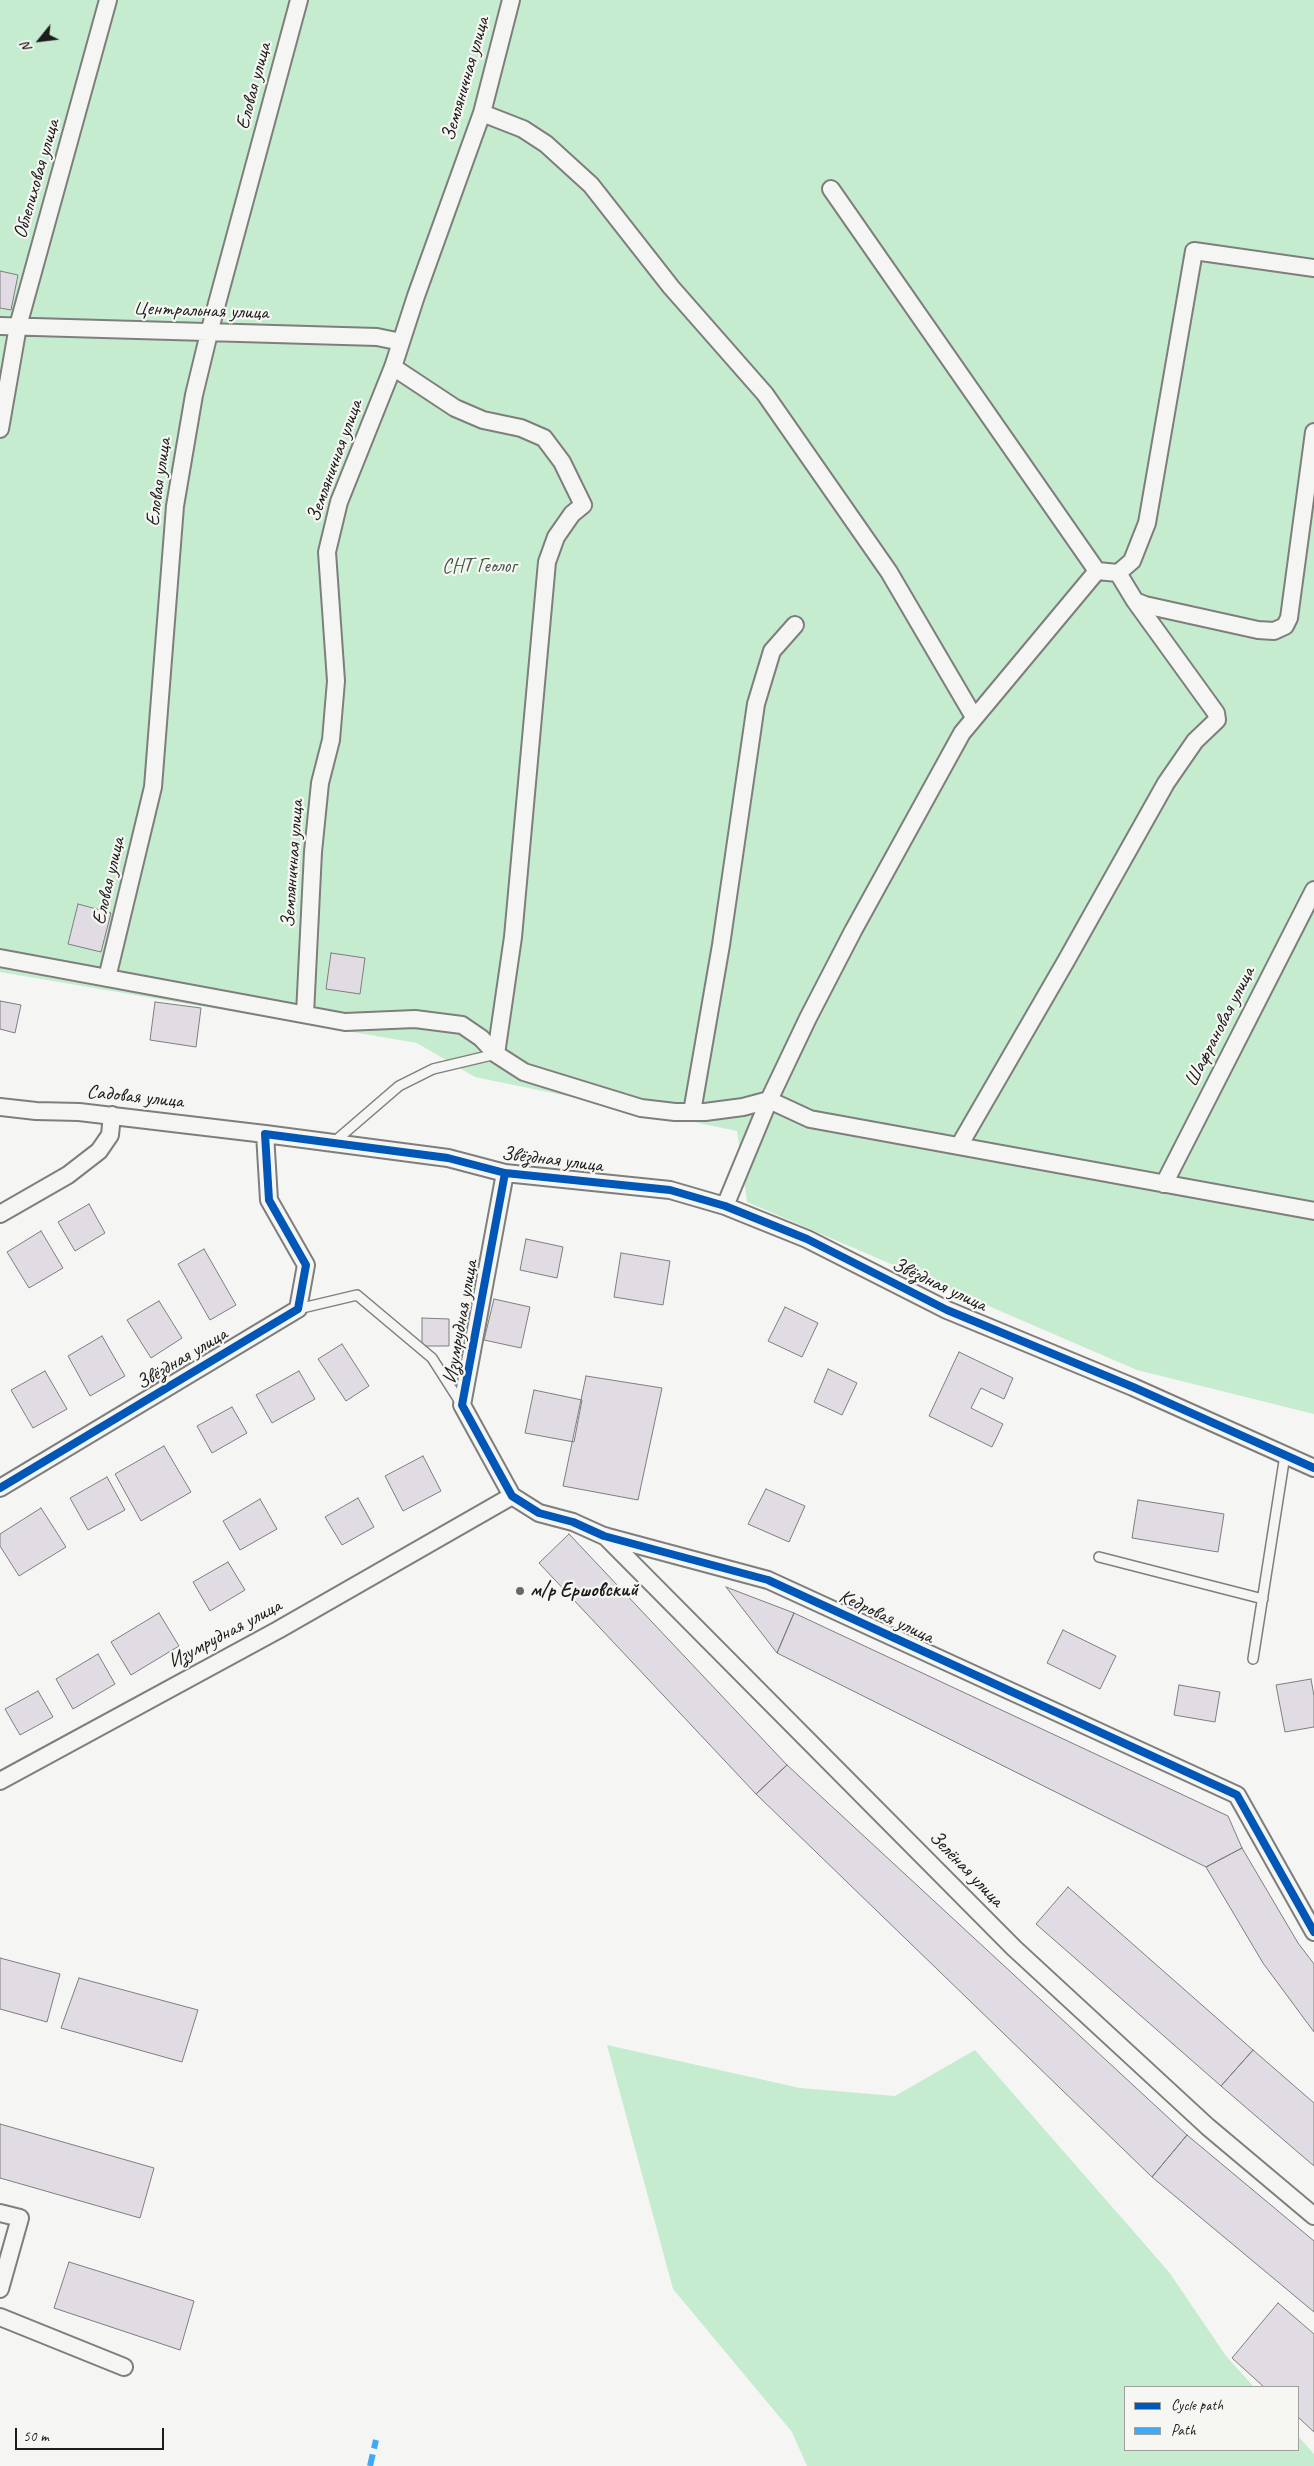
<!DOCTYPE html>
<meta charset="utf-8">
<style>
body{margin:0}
#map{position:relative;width:1314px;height:2466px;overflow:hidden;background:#f5f5f3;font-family:Caveat,sans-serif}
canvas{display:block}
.legend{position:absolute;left:1124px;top:2386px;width:175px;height:65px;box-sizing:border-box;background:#f6f6f2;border:1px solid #9f9f9c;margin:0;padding:6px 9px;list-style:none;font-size:15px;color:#1c1c1c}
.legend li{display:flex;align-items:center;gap:10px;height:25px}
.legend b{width:25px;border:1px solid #9f9f9c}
.north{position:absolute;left:15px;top:15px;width:50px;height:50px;-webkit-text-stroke:4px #f6f6f2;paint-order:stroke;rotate:241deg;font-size:14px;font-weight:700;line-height:20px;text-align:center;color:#1c1c1c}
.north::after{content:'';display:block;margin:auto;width:18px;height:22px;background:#1c1c1c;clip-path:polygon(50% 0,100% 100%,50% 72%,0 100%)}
.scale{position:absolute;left:15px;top:2428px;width:149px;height:22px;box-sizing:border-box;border:2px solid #1c1c1c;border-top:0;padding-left:6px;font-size:15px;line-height:18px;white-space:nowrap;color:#1c1c1c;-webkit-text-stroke:4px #f6f6f2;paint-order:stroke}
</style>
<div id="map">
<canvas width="1314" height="2466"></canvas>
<ul class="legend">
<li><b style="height:6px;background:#0057b8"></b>Cycle path</li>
<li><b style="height:6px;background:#3fa9f5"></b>Path</li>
</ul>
<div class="north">N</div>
<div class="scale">50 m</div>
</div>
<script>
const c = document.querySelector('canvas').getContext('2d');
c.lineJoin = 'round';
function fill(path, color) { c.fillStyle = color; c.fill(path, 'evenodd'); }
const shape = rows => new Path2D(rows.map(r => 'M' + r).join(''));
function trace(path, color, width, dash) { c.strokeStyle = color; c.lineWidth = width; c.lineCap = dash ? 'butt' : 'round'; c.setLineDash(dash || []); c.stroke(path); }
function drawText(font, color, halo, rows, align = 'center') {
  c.font = font + ' Caveat,sans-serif'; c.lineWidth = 4.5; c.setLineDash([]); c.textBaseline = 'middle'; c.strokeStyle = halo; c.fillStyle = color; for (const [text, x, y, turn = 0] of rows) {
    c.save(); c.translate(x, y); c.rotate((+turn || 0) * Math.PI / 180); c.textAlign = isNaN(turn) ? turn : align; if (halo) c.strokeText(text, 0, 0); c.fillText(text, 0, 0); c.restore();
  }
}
const green = shape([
 [0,0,1314,0,1314,1414,1137,1370,747,1202,737,1131,475,1077,417,1043,0,972],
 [607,2045,800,2088,895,2096,975,2050,1169,2272,1226,2356,1254,2387,1125,2387,1125,2450,1298,2450,1298,2436,1314,2454,1314,2466,807,2466,792,2432,673,2289]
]);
const building = shape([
 [0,271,18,275,11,310,0,308,0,271],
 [78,904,111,913,101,952,68,944,78,904],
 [331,953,365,958,360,994,326,989,331,953],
 [0,1001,21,1005,15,1033,0,1029,0,1001],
 [155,1002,201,1008,196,1047,150,1040,155,1002],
 [89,1204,105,1233,75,1251,58,1222,89,1204],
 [41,1231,63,1268,29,1288,7,1252,41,1231],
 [526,1239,563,1247,557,1278,520,1270,526,1239],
 [204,1249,236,1305,210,1320,178,1264,204,1249],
 [621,1253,670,1261,663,1305,614,1297,621,1253],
 [494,1299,530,1307,521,1348,484,1340,494,1299],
 [159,1301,182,1338,151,1358,127,1320,159,1301],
 [785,1307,818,1323,802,1357,768,1341,785,1307],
 [422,1318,449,1319,449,1346,422,1346,422,1318],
 [102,1336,125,1376,90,1396,68,1356,102,1336],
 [342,1344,369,1386,346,1401,318,1359,342,1344],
 [959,1352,1013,1378,1004,1399,981,1388,971,1408,1003,1424,992,1447,929,1416,959,1352],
 [828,1369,857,1383,842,1415,814,1402,828,1369],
 [45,1371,67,1409,33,1428,11,1390,45,1371],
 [299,1371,315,1399,272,1423,256,1395,299,1371],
 [586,1376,662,1388,638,1500,563,1486,586,1376],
 [534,1390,582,1400,574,1442,525,1433,534,1390],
 [232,1407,247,1433,212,1453,197,1426,232,1407],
 [164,1446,191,1492,141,1521,115,1474,164,1446],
 [423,1456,441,1491,403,1511,385,1476,423,1456],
 [107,1477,125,1510,88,1530,70,1498,107,1477],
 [766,1489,805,1506,789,1542,748,1524,766,1489],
 [358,1498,374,1527,342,1545,325,1517,358,1498],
 [260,1499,277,1529,240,1550,223,1521,260,1499],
 [1138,1500,1224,1514,1218,1552,1132,1538,1138,1500],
 [41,1508,66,1547,19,1576,0,1546,0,1534,41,1508],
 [569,1534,787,1765,756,1794,539,1563,569,1534],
 [228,1562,245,1590,210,1611,193,1582,228,1562],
 [726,1587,794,1613,777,1653,726,1587],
 [159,1613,179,1646,131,1675,111,1642,159,1613],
 [794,1613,1228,1816,1242,1848,1206,1867,777,1653,794,1613],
 [1063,1630,1116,1656,1100,1689,1047,1663,1063,1630],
 [98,1654,115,1684,73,1709,56,1679,98,1654],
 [1311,1679,1314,1696,1314,1727,1285,1732,1276,1685,1311,1679],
 [1179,1685,1220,1692,1215,1722,1174,1715,1179,1685],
 [38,1691,53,1717,20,1735,5,1709,38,1691],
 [787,1765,1187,2135,1152,2177,756,1794,787,1765],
 [1242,1848,1298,1943,1314,1964,1314,2032,1263,1963,1206,1867,1242,1848],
 [1068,1887,1253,2050,1221,2086,1036,1924,1068,1887],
 [0,1958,60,1974,47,2022,0,2009,0,1958],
 [79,1978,198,2010,182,2062,61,2028,79,1978],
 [1253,2050,1314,2103,1314,2166,1221,2086,1253,2050],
 [0,2124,154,2168,140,2218,0,2178,0,2124],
 [1187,2135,1314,2241,1314,2312,1152,2177,1187,2135],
 [69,2262,194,2301,180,2350,54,2308,69,2262],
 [1278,2303,1314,2334,1314,2432,1298,2417,1298,2387,1264,2387,1232,2358,1278,2303]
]);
const service = shape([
 [334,1142,399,1086,433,1069,496,1054],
 [298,1309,357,1295,432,1358,462,1405],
 [1099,1557,1263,1599],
 [1253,1659,1285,1455]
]);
const minor = shape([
 [482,113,523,129,546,144,591,185,671,287,765,394,889,572,974,717],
 [831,189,1097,571,1118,573,1132,561,1147,523,1194,251,1314,268],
 [0,326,377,337,401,342],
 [393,367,455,408,483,420,521,428,544,438,562,462,583,505,572,514,556,537,547,562,513,937,496,1054],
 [0,429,18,326,108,0],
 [1118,573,1135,601,1145,605,1258,630,1274,631,1285,626,1289,618,1314,432],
 [0,958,345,1022,415,1019,462,1025,481,1038,496,1054,524,1072,641,1108,675,1112,705,1112,743,1107,769,1100,810,1119,1314,1211],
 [107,978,153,787,175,506,194,395,209,333,299,0],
 [305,1014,313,852,320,783,331,740,336,681,327,552,339,502,393,367,416,296,482,113,511,0],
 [0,1107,36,1111,79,1112,265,1134],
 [692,1112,721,945,756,704,772,651,795,625],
 [959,1146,1066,961,1166,783,1195,741,1217,720,1216,713,1135,601],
 [505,1173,462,1405,512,1496,539,1513,573,1522,604,1536,768,1580,1237,1795,1314,1932],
 [1164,1184,1314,890],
 [725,1206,769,1100,808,1018,853,931,962,733,1097,571],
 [0,1214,68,1175,99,1151,110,1135,112,1115],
 [0,1488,298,1309,306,1265,269,1200,265,1134,448,1158,505,1173,670,1190,725,1206,807,1239,947,1310,1133,1387,1314,1468],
 [605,1536,1014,1948,1208,2127,1314,2216],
 [0,1781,278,1630,512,1496],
 [0,2213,20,2218,0,2289],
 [0,2317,124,2367]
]);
const quiet = shape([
 [370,2466,376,2440]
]);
const cycleway = shape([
 [505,1173,462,1405,512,1496,539,1513,573,1522,604,1536,768,1580,1237,1795,1314,1932],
 [0,1488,298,1309,306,1265,269,1200,265,1134,448,1158,505,1173,670,1190,725,1206,807,1239,947,1310,1133,1387,1314,1468]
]);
const markers = [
 [520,1591,5,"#686867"]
];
const streetNames = [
 ["Земляничная улица",466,79,-74],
 ["Еловая улица",254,86,-75],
 ["Облепиховая улица",37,179,-74],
 ["Центральная улица",201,311,2],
 ["Земляничная улица",335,461,-70],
 ["Еловая улица",159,482,-82],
 ["Земляничная улица",293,864,-86],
 ["Еловая улица",109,881,-77],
 ["Шафрановая улица",1220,1027,-63],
 ["Садовая улица",135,1097,6],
 ["Звёздная улица",552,1160,7],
 ["Звёздная улица",939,1285,25],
 ["Изумрудная улица",461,1322,-80],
 ["Звёздная улица",182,1359,-31],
 ["Кедровая улица",886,1617,25],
 ["Изумрудная улица",225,1634,-28],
 ["Зелёная улица",966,1869,46]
];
const parkNames = [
 ["СНТ Геолог",479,567]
];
const poiNames = [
 ["м/р Ершовский",530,1591]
];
fill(green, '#c6eccf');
fill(building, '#e1dce4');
trace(building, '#7e7e7d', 1);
trace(service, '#7e7e7d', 12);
trace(minor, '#7e7e7d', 20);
trace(service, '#f5f5f3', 9);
trace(minor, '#f5f5f3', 16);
trace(quiet, '#3fa9f5', 6, [12, 6]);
trace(cycleway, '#0057b8', 8);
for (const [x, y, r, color] of markers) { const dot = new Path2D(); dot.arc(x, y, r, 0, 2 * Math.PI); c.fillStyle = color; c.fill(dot); trace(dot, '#f6f6f2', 2); }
drawText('20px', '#1c1c1c', '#f6f6f2', streetNames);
drawText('20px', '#435849', '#f6f6f2', parkNames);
drawText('bold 20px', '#1c1c1c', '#f6f6f2', poiNames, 'left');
</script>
